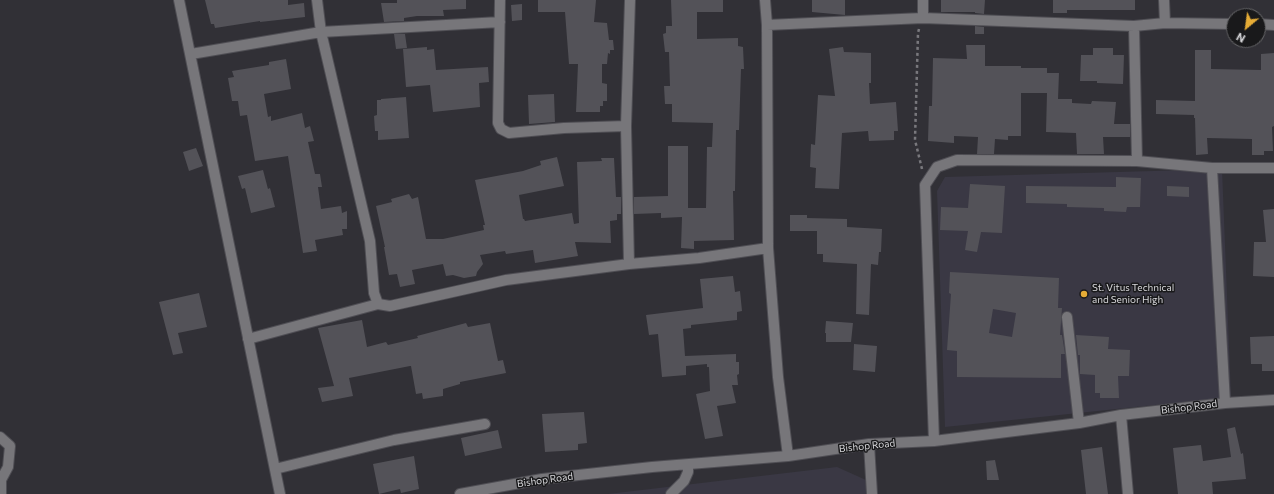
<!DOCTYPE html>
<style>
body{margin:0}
#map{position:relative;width:1274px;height:494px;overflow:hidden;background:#313036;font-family:Commissioner,sans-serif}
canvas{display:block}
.north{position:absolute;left:1226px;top:8px;width:40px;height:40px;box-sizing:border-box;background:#19191b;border:1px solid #656567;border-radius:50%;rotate:209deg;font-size:11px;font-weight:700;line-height:16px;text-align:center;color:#d7d7da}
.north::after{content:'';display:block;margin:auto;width:14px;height:18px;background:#e6ac36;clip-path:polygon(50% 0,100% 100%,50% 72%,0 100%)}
</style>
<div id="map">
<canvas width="1274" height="494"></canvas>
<div class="north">N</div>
</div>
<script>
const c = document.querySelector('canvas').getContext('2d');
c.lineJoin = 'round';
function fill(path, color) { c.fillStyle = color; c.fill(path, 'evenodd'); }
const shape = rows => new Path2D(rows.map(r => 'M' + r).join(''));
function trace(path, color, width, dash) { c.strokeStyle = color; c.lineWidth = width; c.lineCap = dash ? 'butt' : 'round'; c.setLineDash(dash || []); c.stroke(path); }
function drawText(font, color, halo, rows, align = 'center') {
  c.font = font + ' Commissioner,sans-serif'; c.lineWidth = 3; c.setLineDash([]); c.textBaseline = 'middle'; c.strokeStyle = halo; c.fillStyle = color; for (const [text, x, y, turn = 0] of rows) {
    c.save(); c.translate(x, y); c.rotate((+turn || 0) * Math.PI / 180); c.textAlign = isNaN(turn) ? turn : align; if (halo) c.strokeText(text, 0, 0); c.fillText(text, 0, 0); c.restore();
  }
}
const built = shape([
 [1222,169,1231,397,945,427,937,191,945,177],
 [837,467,866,480,867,494,608,494]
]);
const building = shape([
 [205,0,288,0,288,5,304,3,305,17,260,22,260,21,215,28,214,24,211,24],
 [397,0,466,0,466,9,443,10,444,16,417,16,404,18,404,21,384,22,381,3,397,3],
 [538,0,596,0,594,22,607,23,609,40,613,40,614,50,610,50,610,54,608,53,607,64,602,64,602,83,607,84,607,101,603,101,603,106,600,106,600,112,576,112,578,64,569,64,565,12,538,12],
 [671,0,723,0,723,12,697,12,697,39,738,38,738,46,743,47,744,69,741,69,739,130,736,130,735,191,733,191,734,240,694,241,694,249,681,248,682,217,661,218,661,213,634,214,634,197,668,196,668,146,688,146,688,208,706,208,707,147,712,147,713,123,672,122,672,104,665,104,664,86,670,86,669,52,665,52,663,34,666,33,666,26,672,26],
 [812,0,845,0,845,15,812,12],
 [941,0,985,0,984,14,975,13,975,12,941,12],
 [1053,0,1135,0,1135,10,1067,10,1067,13,1053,13],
 [522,4,522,20,512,21,511,5],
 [975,26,984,27,984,34,975,34],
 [394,34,405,34,407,48,396,49],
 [966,45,985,45,985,66,1021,66,1021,68,1047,68,1047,73,1059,73,1058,99,1072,99,1072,103,1091,104,1092,101,1116,102,1114,124,1130,124,1130,137,1103,137,1104,154,1077,154,1076,133,1046,132,1047,93,1021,93,1021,136,1008,136,1008,140,995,139,994,154,977,154,978,137,954,136,954,143,928,141,929,106,932,106,933,58,967,59],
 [427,47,427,50,434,49,436,70,488,67,489,82,479,83,480,107,433,112,430,85,406,87,403,49],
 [843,47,844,52,871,53,871,83,869,83,870,104,896,102,898,131,894,131,894,140,869,141,868,131,842,133,839,189,815,188,816,168,810,167,811,144,815,145,818,95,835,96,829,49],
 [1093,48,1113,48,1113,55,1124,55,1123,84,1097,83,1097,81,1080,81,1081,55,1093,55],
 [1195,50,1211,50,1211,69,1261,70,1261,54,1274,53,1274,126,1272,127,1273,151,1264,151,1264,155,1252,155,1252,139,1207,138,1208,154,1196,155,1195,118,1194,118,1194,115,1156,114,1156,100,1195,101],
 [286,59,291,89,264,94,268,117,271,116,271,121,302,113,305,128,310,126,314,141,308,142,315,174,320,174,322,187,318,187,321,209,341,206,342,213,347,211,347,229,342,229,343,235,315,240,317,251,303,253,288,156,255,161,247,115,240,116,238,101,232,101,228,78,234,77,232,71,269,65,269,62],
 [554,94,555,122,529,124,528,95],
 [406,97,409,138,378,140,378,131,375,131,374,116,377,115,377,100,381,100,381,99],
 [196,148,203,166,189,171,183,152],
 [557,157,564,186,519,195,523,219,524,219,525,221,572,213,574,224,579,223,577,162,602,161,601,158,614,158,616,197,621,197,621,214,617,214,617,220,610,221,611,243,575,242,578,256,535,263,533,250,506,254,505,251,480,255,483,264,477,272,476,276,464,278,453,275,446,276,443,264,412,270,415,284,400,287,397,274,389,275,384,247,385,247,376,206,392,202,391,199,409,194,412,199,418,197,426,239,443,239,484,230,483,225,485,225,475,180,523,171,541,165,540,161],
 [263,170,268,189,270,188,275,207,251,213,245,188,242,189,238,176],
 [1116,177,1141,178,1140,207,1127,207,1126,212,1104,211,1104,208,1067,207,1067,204,1026,203,1026,186,1116,187],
 [970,184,1005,186,1002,233,981,232,977,252,965,250,968,231,940,230,941,207,968,208],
 [1167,186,1189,187,1189,197,1167,196],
 [1274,209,1274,277,1253,276,1254,242,1266,242,1263,210],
 [790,215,807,215,807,218,847,219,847,227,882,229,881,252,879,252,878,265,871,264,869,315,856,314,857,264,823,262,823,254,817,254,817,231,790,231],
 [950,272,1059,278,1058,308,1062,308,1060,335,1062,335,1065,354,1061,354,1061,378,957,377,957,351,947,350,951,294,949,293],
 [993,309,1016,313,1012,337,989,333],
 [733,276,735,292,740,291,742,311,737,312,737,320,691,325,691,328,683,329,685,356,736,354,736,362,739,362,739,374,737,375,738,385,732,385,736,403,717,406,723,436,705,439,696,394,710,391,709,367,707,367,707,364,686,366,686,375,662,377,658,334,649,335,646,315,703,308,700,279],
 [199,293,207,327,178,333,183,353,173,355,159,302],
 [362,320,367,347,386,342,388,345,418,338,417,336,466,323,468,327,490,323,498,361,503,360,506,373,460,382,460,384,443,389,443,396,423,399,422,393,416,394,411,366,410,366,349,378,353,396,322,402,318,388,334,386,318,328],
 [826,321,853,323,851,342,826,342,826,333,825,333],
 [1076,335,1109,337,1108,349,1130,350,1129,376,1118,376,1119,398,1100,398,1100,393,1095,393,1095,375,1080,374,1080,355,1078,355],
 [1274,336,1274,371,1262,371,1262,364,1251,364,1250,337],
 [854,344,877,346,875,372,853,370],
 [584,412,587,443,578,444,578,450,545,452,542,414],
 [1235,427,1241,454,1243,453,1246,479,1212,482,1213,494,1178,494,1173,448,1201,445,1203,461,1231,457,1227,429],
 [498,430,502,448,465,456,461,438],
 [1102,447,1108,494,1086,494,1081,450],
 [414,456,419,489,401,493,400,489,379,494,373,464],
 [995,460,999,480,987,480,986,461]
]);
const path = shape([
 [919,29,918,33,915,140,922,169]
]);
const minor = shape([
 [179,0,280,494],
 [317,0,321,32,370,241,374,293,378,304,390,306,506,280,629,264,699,258,768,248],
 [500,0,498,123,501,129,509,133,564,128,626,126],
 [765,0,767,25,768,248,778,377,788,456],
 [923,0,923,18],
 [1164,0,1165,23],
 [1258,24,1274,25],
 [767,25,923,18,1134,26,1165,23,1234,24],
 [1134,26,1137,161],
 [191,54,321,32,500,22],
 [1212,168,1225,403],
 [629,264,626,126,630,0],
 [1067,317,1079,423],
 [248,339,378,304],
 [1121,415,1128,494],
 [0,437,10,446,8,467,1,480,1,494],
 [934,441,925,185,937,167,957,160,1137,161,1212,168,1274,168],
 [869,444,872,494],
 [275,469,394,440,485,424],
 [460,494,542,479,652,467,788,456,869,444,934,441,1079,423,1121,415,1225,403,1274,400],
 [671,494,684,481,688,472,688,465]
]);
const markers = [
 [1084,294,4,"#e6ac36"]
];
const poiNames = [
 ["St. Vitus Technical",1092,288],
 ["and Senior High",1092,300]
];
const streetNames = [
 ["Bishop Road",1189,407,-7],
 ["Bishop Road",867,446,-6],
 ["Bishop Road",545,480,-8]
];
fill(built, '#3a3844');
fill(building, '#535258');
trace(minor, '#4f4e54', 12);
trace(path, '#79787d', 2.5, [3, 3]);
trace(minor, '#77767a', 10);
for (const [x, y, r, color] of markers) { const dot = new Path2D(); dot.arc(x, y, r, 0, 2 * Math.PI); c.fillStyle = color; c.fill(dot); trace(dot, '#19191b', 1.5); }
drawText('10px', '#d7d7da', '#19191b', poiNames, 'left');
drawText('10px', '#d7d7da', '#19191b', streetNames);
</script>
